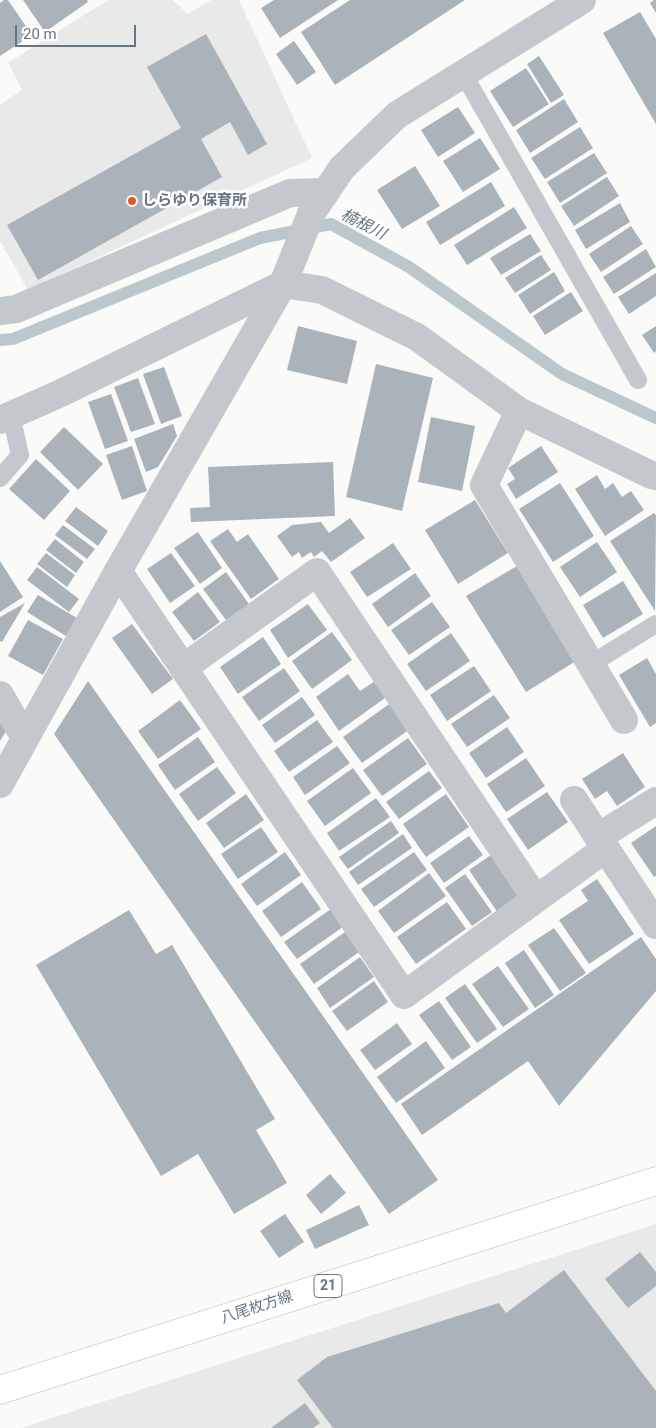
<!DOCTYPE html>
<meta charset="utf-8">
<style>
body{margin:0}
#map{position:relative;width:656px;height:1428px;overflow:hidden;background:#fafaf8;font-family:Roboto,sans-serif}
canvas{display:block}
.scale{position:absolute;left:15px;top:25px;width:121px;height:22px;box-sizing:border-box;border:2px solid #657683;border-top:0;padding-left:6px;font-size:15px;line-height:18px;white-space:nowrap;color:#657683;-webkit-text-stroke:4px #fff;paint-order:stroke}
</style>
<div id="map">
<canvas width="656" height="1428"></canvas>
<div class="scale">20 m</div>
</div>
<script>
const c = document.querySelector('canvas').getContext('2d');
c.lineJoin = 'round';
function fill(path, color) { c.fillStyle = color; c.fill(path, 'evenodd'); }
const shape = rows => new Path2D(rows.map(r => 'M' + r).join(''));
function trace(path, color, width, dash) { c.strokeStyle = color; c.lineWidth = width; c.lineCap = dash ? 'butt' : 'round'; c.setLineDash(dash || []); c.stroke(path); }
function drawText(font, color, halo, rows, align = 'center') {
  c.font = font + ' Roboto,"Noto Sans JP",sans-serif'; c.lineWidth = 5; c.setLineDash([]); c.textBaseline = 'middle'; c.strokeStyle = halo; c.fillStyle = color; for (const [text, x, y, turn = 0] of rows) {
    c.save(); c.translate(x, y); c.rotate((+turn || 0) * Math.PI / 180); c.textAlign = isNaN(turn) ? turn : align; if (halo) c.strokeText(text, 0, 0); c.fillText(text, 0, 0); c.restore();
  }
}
const built = shape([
 [108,0,173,0,188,14,211,0,239,0,312,158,28,290,0,241,0,105,22,90,8,63],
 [656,1224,656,1428,21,1428]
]);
const stream = shape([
 [0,340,13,339,260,238,331,224,409,267,562,374,656,418]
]);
const building = shape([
 [4,0,8,0,32,35,0,56,0,3],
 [23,0,87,0,88,2,45,32],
 [274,0,338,0,280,38,261,8],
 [350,0,465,0,335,85,301,32],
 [654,0,656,0,656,13,650,3],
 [640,12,656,39,656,124,603,33],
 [206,34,267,144,248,155,230,122,201,139,222,177,38,280,7,225,181,128,147,67],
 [294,41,316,72,297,85,276,54],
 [539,56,564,95,551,103,527,64],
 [526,68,549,104,513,127,490,91],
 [564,99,578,122,530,153,516,130],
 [458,107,475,133,438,157,421,130],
 [580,127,593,148,545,179,531,158],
 [480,138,500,169,463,192,443,161],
 [594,153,607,173,560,203,547,182],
 [415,166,440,206,402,229,377,190],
 [607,177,619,196,574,226,561,206],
 [491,182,505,206,440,245,426,222],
 [620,203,630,222,586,249,575,230],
 [514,207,527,228,467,265,454,245],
 [631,226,643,244,601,272,589,254],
 [530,234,541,251,501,275,490,258],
 [646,249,656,267,614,294,603,277],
 [541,255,551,270,515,293,505,278],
 [554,272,565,291,530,314,518,295],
 [656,273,656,296,629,314,618,297],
 [571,292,583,311,545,335,533,316],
 [298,326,357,341,347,384,287,370],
 [656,326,656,351,654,353,642,335],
 [376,364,433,378,402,511,346,497],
 [164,367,182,416,161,424,143,374],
 [138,378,155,424,131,432,114,387],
 [111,394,128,441,105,449,88,402],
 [431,417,475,426,462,491,418,482],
 [173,424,177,436,158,467,146,472,134,439],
 [64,427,103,464,78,490,40,452],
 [132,446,147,491,122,500,106,455],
 [541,446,558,472,516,499,507,484,515,479,508,468],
 [36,459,70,491,44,520,9,489],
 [333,462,335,516,191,522,190,508,210,507,208,467],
 [597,475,605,489,613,483,622,497,631,491,644,510,605,536,575,489],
 [560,483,594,536,553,562,519,509],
 [475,500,508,553,458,584,425,530],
 [76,507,108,531,98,546,65,521],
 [654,513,656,515,655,611,610,541],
 [350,518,365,538,331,562,322,551,314,557,311,552,302,558,299,552,292,557,277,536,292,525,321,522,329,533],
 [63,525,95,549,87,559,55,535],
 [228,529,237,542,248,534,279,579,251,599,210,541],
 [198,532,222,568,200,584,174,548],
 [55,539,84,562,76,573,46,550],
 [597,542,617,572,580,597,560,567],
 [393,543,411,569,367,597,350,572],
 [46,553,75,575,67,587,37,564],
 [171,553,195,586,170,603,147,569],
 [0,561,23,597,0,612],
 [517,566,576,661,526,692,466,596],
 [37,567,79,599,69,612,27,580],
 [226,572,249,604,226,620,203,589],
 [415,573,431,596,388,627,372,604],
 [623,581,643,614,603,638,583,605],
 [198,592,220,622,194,641,172,612],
 [38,595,77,618,66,636,27,612],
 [432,602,450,627,409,655,391,630],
 [25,603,2,642,0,641,0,617],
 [308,604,327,630,288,658,270,630],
 [28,620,63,639,43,675,8,656],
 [132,624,173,679,152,694,112,638],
 [332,632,352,660,312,689,292,661],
 [451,633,470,661,426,691,407,664],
 [263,637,281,664,238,694,220,667],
 [647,658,656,674,656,723,650,727,619,675],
 [474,666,491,691,447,721,430,695],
 [284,668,300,691,259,721,242,697],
 [348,674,360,691,381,677,392,693,339,731,316,697],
 [88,681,438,1180,389,1214,54,734],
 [494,695,510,718,467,747,451,724],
 [302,697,315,715,275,743,262,725],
 [180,700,201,729,158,759,138,731],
 [392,702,410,729,362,763,343,737],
 [317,720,333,742,289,772,274,751],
 [0,723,8,728,0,741],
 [507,727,524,752,486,778,469,753],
 [198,737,215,762,175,790,158,765],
 [408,738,427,764,382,796,363,770],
 [337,746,350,763,305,795,293,777],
 [623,753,645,787,617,806,607,791,595,799,582,779],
 [526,758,545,786,506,812,487,784],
 [217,767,236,793,198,821,179,794],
 [353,768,371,793,325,826,307,801],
 [429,771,442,788,399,819,386,802],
 [547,792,568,822,528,850,507,819],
 [246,794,264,820,224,848,206,823],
 [446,794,469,827,426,857,403,824],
 [376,798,390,817,339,851,327,833],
 [391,821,399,833,348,869,339,857],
 [656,826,656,876,654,877,631,843],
 [261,827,278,852,238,879,221,854],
 [403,834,412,848,358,885,349,872],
 [469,836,483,855,444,883,430,863],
 [285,852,301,875,257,906,241,884],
 [414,852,427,870,374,907,361,889],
 [491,855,521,898,498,913,469,870],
 [429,873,446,896,394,933,378,911],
 [465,874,492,912,472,926,445,888],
 [597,879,634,934,589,964,559,920,588,901,581,890],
 [302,882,321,909,281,937,262,911],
 [447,902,466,929,416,964,397,937],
 [331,909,343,927,297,959,284,942],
 [129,910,156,954,172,945,275,1119,256,1130,287,1183,234,1214,198,1154,161,1176,36,965],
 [554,928,586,973,560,991,528,945],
 [345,932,359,952,314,984,300,964],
 [641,937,656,959,656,991,559,1106,528,1061,422,1135,401,1104],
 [524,950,554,995,535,1008,505,963],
 [360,957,374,977,330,1008,317,988],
 [498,966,529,1009,503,1027,472,984],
 [374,981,388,1002,347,1031,332,1011],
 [465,984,497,1029,477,1043,445,998],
 [439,1001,471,1047,452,1060,419,1015],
 [397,1023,412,1044,375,1070,360,1050],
 [426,1041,445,1068,396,1103,377,1077],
 [330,1174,346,1193,321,1214,306,1195],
 [359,1205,369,1225,315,1249,306,1230],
 [285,1214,304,1242,279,1258,260,1231],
 [640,1252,656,1272,656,1286,628,1308,605,1279],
 [564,1270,656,1391,656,1428,333,1428,297,1380,327,1357,499,1303,506,1313],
 [305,1403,320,1423,313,1428,271,1428]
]);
const service = shape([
 [463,73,638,380],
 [0,478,20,455,11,415],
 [591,664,656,624]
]);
const minor = shape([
 [0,311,16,309,290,193,326,192],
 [519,411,484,485,624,720],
 [0,420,59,394,283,284,322,290,417,337,519,411,651,475,656,476],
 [118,571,404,995,605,849],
 [183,668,317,572,536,899],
 [0,695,25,738],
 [574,800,656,925],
 [598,837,656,801]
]);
const tertiary = shape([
 [0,784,118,571,283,284,311,214,342,168,397,115,582,0]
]);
const primary = shape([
 [0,1390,656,1181]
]);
const markers = [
 [132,201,5,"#e4572e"]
];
const shields = [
 [328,1286,28]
];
const shieldNames = [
 ["21",328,1286]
];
const poiNames = [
 ["しらゆり保育所",142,201]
];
const streetNames = [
 ["八尾枚方線",257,1308,-18]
];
const waterNames = [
 ["楠根川",363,225,27]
];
fill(built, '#e8e9e9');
trace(stream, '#bbc7cb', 12);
fill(building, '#aab3b9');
trace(primary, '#b5babe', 29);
trace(service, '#c3c8cc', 18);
trace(minor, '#c3c8cc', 28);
trace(tertiary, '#c3c8cc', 28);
trace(primary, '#fff', 28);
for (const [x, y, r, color] of markers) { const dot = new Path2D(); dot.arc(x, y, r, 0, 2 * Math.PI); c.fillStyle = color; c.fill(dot); trace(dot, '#fff', 2); }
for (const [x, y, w] of shields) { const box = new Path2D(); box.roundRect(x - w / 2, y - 11.5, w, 23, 4); c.fillStyle = '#fff'; c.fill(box); trace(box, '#657683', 1); }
drawText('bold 14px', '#657683', null, shieldNames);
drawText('bold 15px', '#657683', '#fff', poiNames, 'left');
drawText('15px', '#657683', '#fff', streetNames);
drawText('italic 16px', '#60757c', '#fff', waterNames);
</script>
